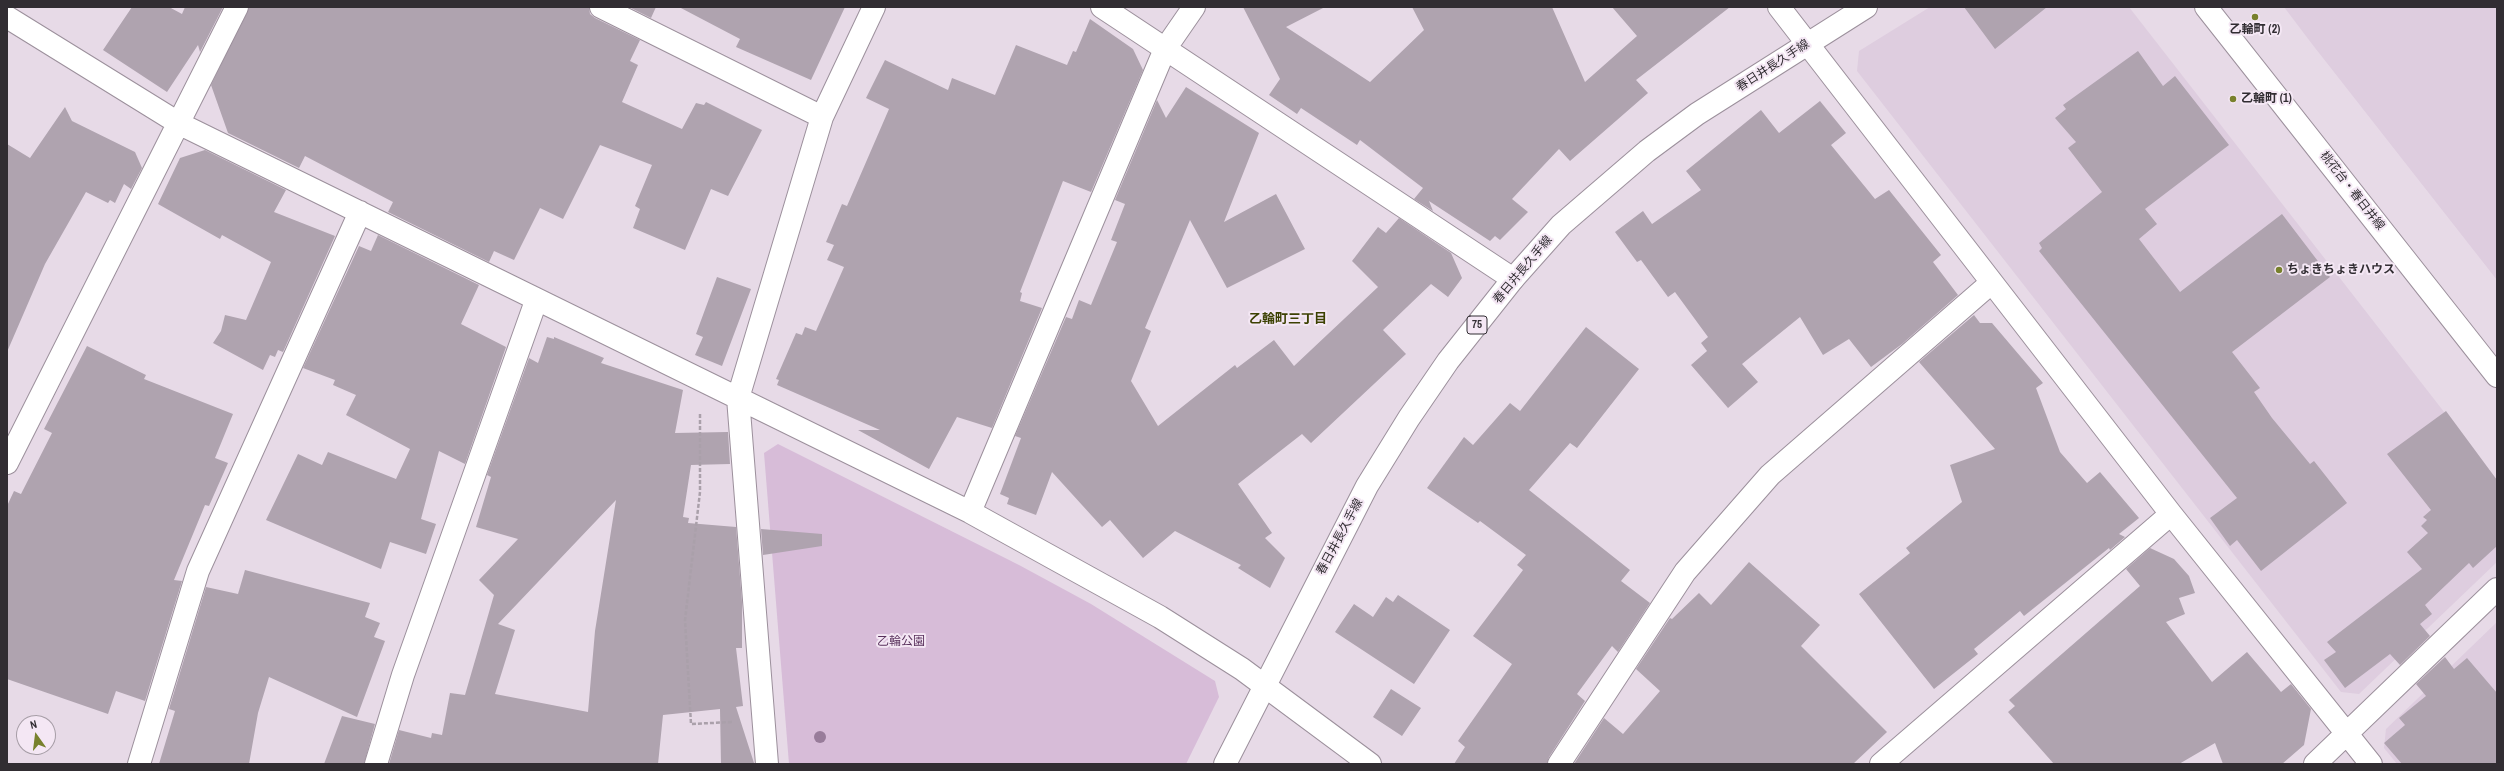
<!DOCTYPE html>
<meta charset="utf-8">
<style>
body{margin:0}
#map{position:relative;width:2504px;height:771px;overflow:hidden;background:#e7dae7;font-family:"Archivo Narrow",sans-serif}
canvas{display:block}
.frame{position:absolute;inset:0;border:8px solid #312d32;pointer-events:none}
.north{position:absolute;left:16px;top:715px;width:40px;height:40px;box-sizing:border-box;background:#f4e7f4;border:1px solid #a69da6;border-radius:50%;rotate:346deg;font-size:11px;font-weight:700;line-height:16px;text-align:center;color:#312d32}
.north::after{content:'';display:block;margin:auto;width:14px;height:18px;background:#78812d;clip-path:polygon(50% 0,100% 100%,50% 72%,0 100%)}
</style>
<div id="map">
<canvas width="2504" height="771"></canvas>
<div class="frame"></div>
<div class="north">N</div>
</div>
<script>
const c = document.querySelector('canvas').getContext('2d');
c.lineJoin = 'round';
function fill(path, color) { c.fillStyle = color; c.fill(path, 'evenodd'); }
const shape = rows => new Path2D(rows.map(r => 'M' + r).join(''));
function trace(path, color, width, dash) { c.strokeStyle = color; c.lineWidth = width; c.lineCap = dash ? 'butt' : 'round'; c.setLineDash(dash || []); c.stroke(path); }
function drawText(font, color, halo, rows, align = 'center') {
  c.font = font + ' "Archivo Narrow","Noto Sans JP",sans-serif'; c.lineWidth = 4; c.setLineDash([]); c.textBaseline = 'middle'; c.strokeStyle = halo; c.fillStyle = color; for (const [text, x, y, turn = 0] of rows) {
    c.save(); c.translate(x, y); c.rotate((+turn || 0) * Math.PI / 180); c.textAlign = isNaN(turn) ? turn : align; if (halo) c.strokeText(text, 0, 0); c.fillText(text, 0, 0); c.restore();
  }
}
const built = shape([
 [1930,7,2129,7,2497,480,2497,562,2359,694,2341,692,1857,71,1859,51],
 [2284,7,2497,7,2497,280,2312,44],
 [2497,622,2497,764,2397,764,2384,748,2386,729]
]);
const green = shape([
 [778,444,1019,565,1091,604,1215,681,1219,697,1186,764,789,764,764,453]
]);
const building = shape([
 [132,7,169,7,182,14,185,7,223,7,200,52,198,45,167,92,103,50],
 [249,7,589,7,590,14,595,18,640,40,630,61,638,65,622,102,682,129,696,103,704,105,706,102,762,130,728,196,711,189,685,250,633,228,640,209,635,206,652,165,600,145,563,219,540,208,514,260,494,251,489,262,388,212,393,202,305,156,299,168,228,133,211,85],
 [629,7,656,7,651,18],
 [679,7,845,7,811,80,736,47,740,39],
 [1243,7,1325,7,1286,27,1370,82,1424,30,1412,7,1552,7,1585,82,1637,36,1612,7,1730,7,1636,80,1648,93,1570,161,1559,149,1512,199,1528,212,1500,240,1495,236,1490,241,1429,201,1433,211,1414,199,1423,188,1360,140,1357,145,1301,108,1297,114,1269,95,1280,79],
 [1964,7,2047,7,1995,49],
 [1090,19,1133,49,1143,70,1091,192,1063,181,1020,292,1022,293,1020,301,1042,308,992,428,957,417,929,469,858,430,880,430,777,385,779,380,776,379,796,333,802,335,805,327,816,331,844,267,827,260,834,245,826,242,842,204,847,206,889,109,866,98,885,60,948,90,952,78,995,95,1016,45,1067,65,1073,51,1076,52],
 [2138,51,2163,86,2175,76,2229,145,2145,209,2157,224,2139,239,2180,292,2282,214,2330,277,2232,352,2260,388,2254,392,2272,418,2310,464,2314,461,2347,503,2261,571,2237,540,2230,546,2210,518,2237,498,2039,251,2042,248,2039,243,2102,192,2068,148,2076,142,2055,118,2066,109,2063,105],
 [1186,87,1259,133,1224,222,1276,194,1305,249,1227,288,1190,220,1145,328,1151,331,1131,381,1158,426,1235,365,1237,368,1274,340,1294,366,1378,287,1352,261,1378,227,1386,233,1399,218,1451,253,1462,278,1448,297,1431,284,1383,330,1406,354,1311,443,1302,434,1238,484,1272,533,1265,538,1285,558,1270,588,1238,568,1241,565,1175,531,1143,558,1110,520,1102,527,1052,472,1036,515,1007,504,1009,498,1000,494,1021,438,1015,436,1066,317,1072,319,1079,300,1091,305,1117,242,1111,240,1125,204,1115,200,1157,100,1166,118],
 [1820,101,1846,133,1831,145,1875,199,1889,190,1941,255,1933,262,1958,295,1902,344,1871,367,1849,339,1823,355,1800,317,1742,364,1758,382,1728,408,1691,365,1707,351,1701,343,1708,337,1675,292,1668,297,1641,260,1637,262,1615,232,1643,211,1652,224,1701,190,1686,171,1761,110,1779,133],
 [65,107,72,121,135,152,142,168,131,189,124,184,115,203,110,200,108,203,86,192,45,264,7,352,7,144,30,158],
 [205,150,286,190,274,212,335,236,283,352,278,350,275,357,270,355,263,370,213,343,221,331,225,315,246,320,271,262,222,235,220,239,158,204,180,158],
 [378,235,479,285,461,324,506,347,465,464,439,451,421,519,436,524,426,554,390,542,381,569,266,520,298,454,322,465,328,452,396,479,410,449,346,415,356,395,333,385,335,380,303,368,359,246,371,251],
 [717,277,751,289,722,366,695,355,703,337,696,334],
 [1974,315,1980,323,1992,323,2043,383,2036,388,2060,452,2087,483,2100,472,2139,518,2119,534,2125,537,2110,550,2109,548,2024,616,2020,611,1974,649,1978,654,1934,689,1859,594,1910,553,1906,548,1962,502,1950,465,1995,449,1919,362],
 [1586,327,1639,369,1577,448,1570,443,1529,490,1630,570,1621,581,1650,603,1618,652,1612,646,1577,694,1585,701,1549,757,1547,764,1454,764,1465,747,1458,741,1512,664,1473,636,1523,570,1517,565,1526,555,1480,521,1478,523,1427,488,1464,437,1473,445,1510,403,1520,411],
 [547,337,554,339,554,337,604,358,601,363,683,390,675,433,728,432,730,464,691,465,683,517,689,518,688,523,736,527,742,602,742,648,736,648,743,706,736,707,754,763,721,764,720,709,663,715,658,764,389,764,399,730,431,738,432,733,442,735,450,693,465,695,494,595,479,580,518,539,476,527,491,477,487,475,529,358,538,363],
 [616,500,595,631,588,712,495,694,515,630,498,624],
 [87,346,146,375,144,379,233,414,215,458,228,463,209,506,205,505,174,580,182,581,145,701,116,691,108,714,7,679,7,506,14,491,21,494,52,433,44,429],
 [2446,411,2497,480,2497,546,2473,568,2469,563,2425,605,2432,614,2420,624,2430,636,2400,665,2390,654,2345,688,2324,660,2336,652,2327,642,2422,569,2407,552,2428,533,2421,526,2427,520,2423,517,2431,510,2387,454],
 [761,529,822,534,822,546,763,555],
 [2150,548,2174,559,2189,576,2195,593,2179,598,2185,614,2166,622,2212,682,2247,652,2281,692,2291,684,2311,709,2304,745,2282,764,2223,764,2215,743,2179,764,2054,764,2008,712,2015,706,2009,700,2140,586,2126,569],
 [1749,562,1820,625,1801,646,1887,732,1853,764,1574,764,1604,718,1623,734,1660,691,1636,669,1670,618,1672,619,1699,593,1711,605],
 [245,570,370,603,365,617,380,623,374,637,385,641,357,717,269,677,258,713,249,764,159,764,175,711,169,709,206,587,238,594],
 [1398,595,1450,630,1414,684,1335,632,1354,604,1373,617,1386,597,1393,602],
 [2445,657,2454,669,2467,658,2497,693,2497,764,2402,764,2384,743,2405,725,2399,718,2426,696,2416,684],
 [1391,689,1421,708,1402,736,1373,717],
 [342,716,375,724,364,764,324,764]
]);
const path = shape([
 [700,414,700,492,685,620,691,724,732,722]
]);
const minor = shape([
 [601,7,822,117],
 [1102,7,1513,279],
 [1779,7,2171,514,2371,764],
 [2206,7,2497,376],
 [7,17,180,124,970,512,1160,617,1242,669,1370,764],
 [7,463,237,7],
 [970,512,1165,49,1194,7],
 [139,764,198,571,360,212],
 [376,764,403,675,536,301],
 [767,764,738,398,822,117,874,7],
 [1559,764,1685,572,1770,475,1991,283],
 [1881,764,2171,514],
 [2315,764,2497,589]
]);
const major = shape([
 [1225,764,1367,486,1409,418,1448,361,1513,279,1561,225,1647,151,1697,114,1866,7]
]);
const trees = [
 [820,737]
];
const markers = [
 [2255,17,4,"#78812d"],
 [2233,99,4,"#78812d"],
 [2279,270,4,"#78812d"]
];
const shields = [
 [1477,325,20]
];
const shieldNames = [
 ["75",1477,325]
];
const poiNames = [
 ["乙輪町 (2)",2255,30,"center"],
 ["乙輪町 (1)",2241,99],
 ["ちょきちょきハウス",2287,270]
];
const streetNames = [
 ["春日井長久手線",1773,66,-33],
 ["桃花台・春日井線",2352,191,52],
 ["春日井長久手線",1523,270,-50],
 ["春日井長久手線",1340,537,-62]
];
const parkNames = [
 ["乙輪公園",901,642]
];
const neighbourhoodNames = [
 ["乙輪町三丁目",1288,320]
];
fill(built, '#decddf');
fill(green, '#d7bcd8');
fill(building, '#afa3af');
trace(minor, '#9c909c', 24);
trace(major, '#9c909c', 24);
trace(path, '#aaa0aa', 2.5, [4, 2]);
trace(minor, '#fff', 22);
trace(major, '#fff', 22);
c.fillStyle = '#987c9a';
for (const [x, y] of trees) { c.beginPath(); c.arc(x, y, 6, 0, 2 * Math.PI); c.fill(); }
for (const [x, y, r, color] of markers) { const dot = new Path2D(); dot.arc(x, y, r, 0, 2 * Math.PI); c.fillStyle = color; c.fill(dot); trace(dot, '#f4e7f4', 1.5); }
for (const [x, y, w] of shields) { const box = new Path2D(); box.roundRect(x - w / 2, y - 9, w, 18, 3); c.fillStyle = '#f4e7f4'; c.fill(box); trace(box, '#312d32', 1); }
drawText('bold 11px', '#312d32', null, shieldNames);
drawText('bold 12px', '#312d32', '#f4e7f4', poiNames, 'left');
drawText('12px', '#312d32', '#f4e7f4', streetNames);
drawText('12px', '#58305b', '#f4e7f4', parkNames);
drawText('bold 13px', '#3c4102', '#f4e7f4', neighbourhoodNames);
</script>
